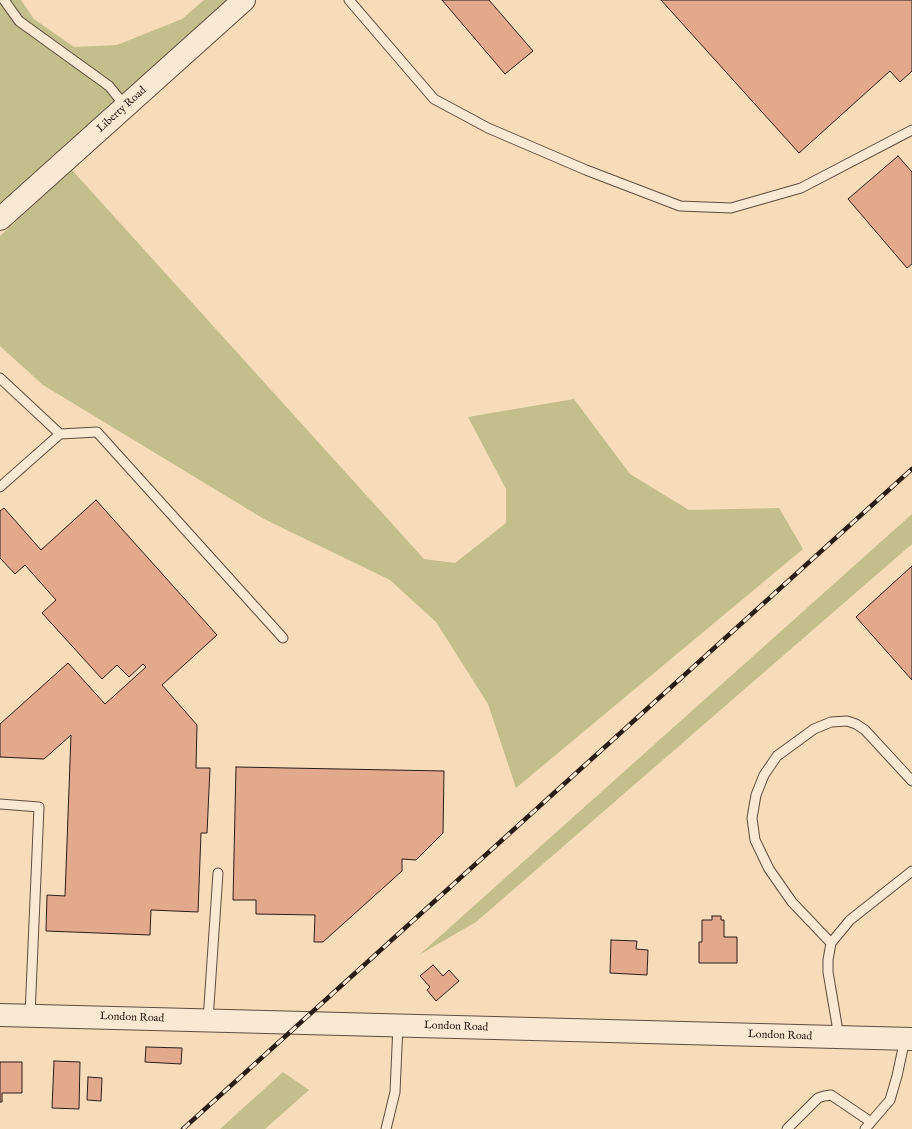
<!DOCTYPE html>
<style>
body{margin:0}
canvas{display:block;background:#f6dcb9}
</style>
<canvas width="912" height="1129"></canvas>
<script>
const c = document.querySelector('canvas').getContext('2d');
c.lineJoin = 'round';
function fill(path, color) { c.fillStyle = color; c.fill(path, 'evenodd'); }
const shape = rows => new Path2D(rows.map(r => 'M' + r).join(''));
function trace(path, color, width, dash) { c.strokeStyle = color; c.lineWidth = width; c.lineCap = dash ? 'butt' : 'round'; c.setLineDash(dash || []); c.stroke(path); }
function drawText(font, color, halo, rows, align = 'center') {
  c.font = font + ' "IM FELL English",serif'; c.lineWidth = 3; c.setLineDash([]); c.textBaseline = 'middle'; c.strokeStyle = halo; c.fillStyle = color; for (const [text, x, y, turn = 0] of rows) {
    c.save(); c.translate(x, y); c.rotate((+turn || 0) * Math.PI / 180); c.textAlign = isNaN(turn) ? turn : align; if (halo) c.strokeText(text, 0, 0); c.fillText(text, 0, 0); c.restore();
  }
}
const green = shape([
 [0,0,21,0,34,19,74,47,117,45,182,19,204,0,229,0,0,205],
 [72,170,424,559,455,563,506,523,506,489,468,417,574,399,630,474,689,510,779,508,803,549,516,788,488,704,436,622,390,580,264,519,43,385,0,346,0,236],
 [912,514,912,544,476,922,419,955],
 [283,1072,309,1090,265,1129,220,1129]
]);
const building = shape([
 [442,0,489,0,533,51,505,74,442,0],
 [661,0,912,0,912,71,900,82,890,71,799,153,661,0],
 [898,156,912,172,912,264,907,268,848,199,898,156],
 [96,500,217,635,162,685,197,725,196,768,210,768,207,833,201,833,198,912,151,910,150,935,46,931,47,895,65,896,71,735,44,759,0,757,0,724,68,663,105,704,146,667,143,664,129,677,117,665,102,679,42,613,56,600,25,565,15,574,0,558,0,511,4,508,41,550,96,500],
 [912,566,912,680,856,617,912,566],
 [236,767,444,771,443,833,416,860,402,859,402,871,323,942,314,942,315,915,256,914,256,900,233,900,236,767],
 [712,916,721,916,721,920,724,920,724,937,737,937,737,963,699,963,699,942,702,942,702,920,712,920,712,916],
 [611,940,637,941,636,949,648,950,647,975,610,973,611,940],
 [433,965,443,976,449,970,459,981,436,1001,427,990,430,987,420,976,433,965],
 [146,1047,182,1048,181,1064,145,1062,146,1047],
 [54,1061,80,1062,79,1109,52,1108,54,1061],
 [0,1062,22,1062,22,1093,2,1093,2,1102,0,1102,0,1062],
 [88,1077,102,1078,101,1101,87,1100,88,1077]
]);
const service = shape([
 [4,0,19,21,109,86,126,107],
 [349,0,434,99,488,128,586,170,680,206,731,208,801,188,912,130],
 [0,378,60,434,97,432,283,638],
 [0,487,60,434],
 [0,804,39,807,30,1015],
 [831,943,792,902,769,869,755,840,752,818,756,795,764,775,777,756,814,729,831,722,847,721,856,724,865,730,912,781],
 [208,1020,218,873],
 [839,1037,828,972,828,960,831,943,850,920,912,871],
 [386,1129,395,1092,398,1025],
 [787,1129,818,1098,824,1096,831,1095,871,1122],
 [865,1129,890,1100,897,1076,905,1039]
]);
const tertiary = shape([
 [0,219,244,0],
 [0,1015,912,1039]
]);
const rail = shape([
 [183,1129,912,469]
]);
const streetNames = [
 ["Liberty Road",122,110,-42],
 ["London Road",132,1018,2],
 ["London Road",456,1027,2],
 ["London Road",780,1036,2]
];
fill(green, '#c3be8b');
fill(building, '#e3a98c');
trace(building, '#2b1d15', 1);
trace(service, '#5e4d3e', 11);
trace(tertiary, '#5e4d3e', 24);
trace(service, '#f9e8d2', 9);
trace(tertiary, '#f9e8d2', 22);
trace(rail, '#2b1d15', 4.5);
trace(rail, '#f9e8d2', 3, [9]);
drawText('11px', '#2b1d15', '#f9e8d2', streetNames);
</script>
